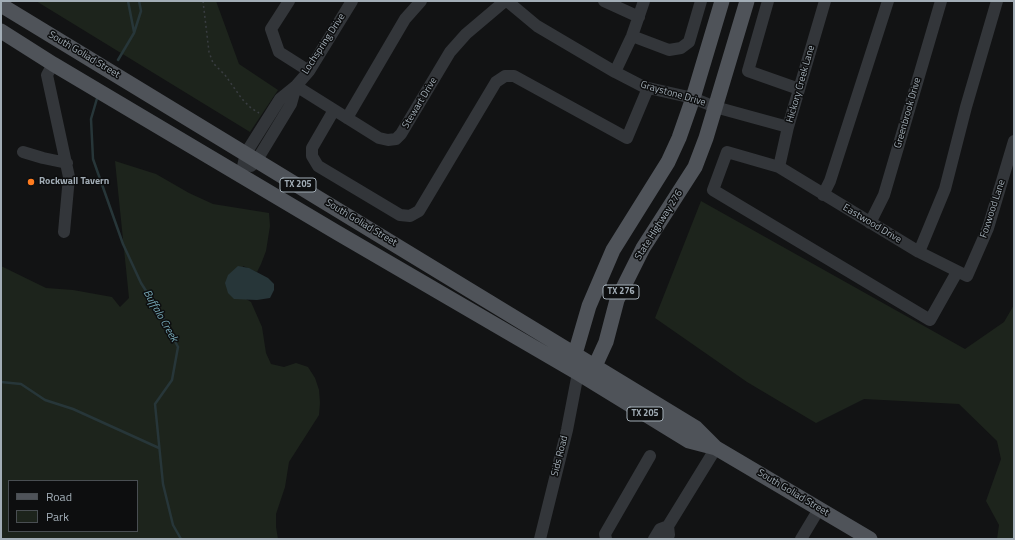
<!DOCTYPE html>
<style>
body{margin:0}
#map{position:relative;width:1015px;height:540px;overflow:hidden;background:#121314;font-family:"Titillium Web",sans-serif}
canvas{display:block}
.frame{position:absolute;inset:0;border:2px solid #a2adb6;pointer-events:none}
.legend{position:absolute;left:8px;top:480px;width:130px;height:52px;box-sizing:border-box;background:#0d0e0f;border:1px solid #494e52;margin:0;padding:5px 7px;list-style:none;font-size:12px;color:#a2adb6}
.legend li{display:flex;align-items:center;gap:8px;height:20px}
.legend b{width:20px;border:1px solid #494e52}
</style>
<div id="map">
<canvas width="1015" height="540"></canvas>
<div class="frame"></div>
<ul class="legend">
<li><b style="height:5px;background:#4f5359"></b>Road</li>
<li><b style="height:11px;background:#1d241c"></b>Park</li>
</ul>
</div>
<script>
const c = document.querySelector('canvas').getContext('2d');
c.lineJoin = 'round';
function fill(path, color) { c.fillStyle = color; c.fill(path, 'evenodd'); }
const shape = rows => new Path2D(rows.map(r => 'M' + r).join(''));
function trace(path, color, width, dash) { c.strokeStyle = color; c.lineWidth = width; c.lineCap = dash ? 'butt' : 'round'; c.setLineDash(dash || []); c.stroke(path); }
function drawText(font, color, halo, rows, align = 'center') {
  c.font = font + ' "Titillium Web",sans-serif'; c.lineWidth = 3; c.setLineDash([]); c.textBaseline = 'middle'; c.strokeStyle = halo; c.fillStyle = color; for (const [text, x, y, turn = 0] of rows) {
    c.save(); c.translate(x, y); c.rotate((+turn || 0) * Math.PI / 180); c.textAlign = isNaN(turn) ? turn : align; if (halo) c.strokeText(text, 0, 0); c.fillText(text, 0, 0); c.restore();
  }
}
const green = shape([
 [36,1,216,1,239,64,278,90,250,132],
 [115,161,156,174,189,193,213,204,269,213,270,226,266,251,261,264,257,272,243,266,234,299,246,299,251,302,262,327,266,353,271,364,284,367,296,363,308,367,315,378,319,390,320,403,319,415,289,462,285,487,276,514,276,527,278,539,1,539,1,266,46,288,73,290,112,297,120,307,129,298],
 [9,481,137,481,137,531,9,531],
 [701,201,965,349,1004,322,1014,305,1014,539,997,539,999,525,986,501,1001,459,997,441,959,404,864,399,816,423,747,382,655,318]
]);
const water = shape([
 [238,266,249,268,268,278,274,284,274,290,270,298,257,300,234,299,228,293,225,283,228,275]
]);
const stream = shape([
 [128,1,134,32],
 [118,60,134,33,141,11,139,1],
 [98,95,91,119,93,159,123,244,141,283,162,316,178,347,172,380,155,404,163,484,173,525,181,539],
 [1,382,21,384,45,400,73,409,159,448]
]);
const path = shape([
 [203,1,209,52,213,63,225,75,242,99,251,108,259,113]
]);
const minor = shape([
 [289,1,271,29,279,52,309,71],
 [507,1,537,26,615,72,644,87,693,98,715,107,788,127],
 [604,1,639,17],
 [768,1,748,71,799,89],
 [632,36,669,50,681,48,689,42,701,1],
 [53,64,47,75,69,177,64,232],
 [615,72,632,36,644,1],
 [296,86,379,138,388,140,396,139,401,134,450,52,466,34,505,1],
 [334,110,312,148,312,156,318,166,400,215,410,216,419,211,496,82,505,76,514,76,627,138,648,88],
 [347,118,405,19,421,1],
 [23,152,43,158,67,163],
 [251,166,257,160,291,104,296,86],
 [779,167,788,127,825,1],
 [241,175,246,153,280,99,296,86,309,71,352,1],
 [823,195,830,181,888,1],
 [870,223,884,195,941,1],
 [919,252,945,189,966,107,997,1],
 [957,272,930,320,713,190,727,152,779,167,919,252,967,276,988,228,1014,141],
 [540,539,567,430,578,373],
 [606,539,605,534,650,456],
 [654,539,660,529,668,526],
 [666,539,669,535,668,526,716,448],
 [801,539,819,509]
]);
const major = shape([
 [1,5,696,428,716,448],
 [1,31,53,64,336,232,578,373,689,441,716,448,870,539],
 [576,362,575,354,589,306,613,250,668,162,679,138,693,98,722,1],
 [586,370,595,366,606,342,617,300,643,248,695,167,706,138,747,1]
]);
const markers = [
 [31,182,4,"#ff7c1f"]
];
const shields = [
 [298,185,36],
 [621,292,36],
 [645,414,36]
];
const shieldNames = [
 ["TX 205",298,185],
 ["TX 276",621,292],
 ["TX 205",645,414]
];
const streetNames = [
 ["Lochspring Drive",324,44,-57],
 ["South Goliad Street",84,55,31],
 ["Hickory Creek Lane",801,84,-74],
 ["Graystone Drive",673,94,16],
 ["Stewart Drive",420,103,-59],
 ["Greenbrook Drive",908,113,-74],
 ["Foxwood Lane",993,209,-72],
 ["South Goliad Street",361,223,31],
 ["Eastwood Drive",872,224,31],
 ["State Highway 276",659,225,-58],
 ["Sids Road",560,456,-76],
 ["South Goliad Street",793,493,31]
];
const poiNames = [
 ["Rockwall Tavern",39,182]
];
const waterNames = [
 ["Buffalo Creek",160,316,60]
];
fill(green, '#1d241c');
fill(water, '#273639');
trace(stream, '#273639', 2.5);
trace(path, '#393d41', 1.5, [2, 3]);
trace(minor, '#33363a', 12);
trace(major, '#4f5359', 15);
for (const [x, y, r, color] of markers) { const dot = new Path2D(); dot.arc(x, y, r, 0, 2 * Math.PI); c.fillStyle = color; c.fill(dot); trace(dot, '#0d0e0f', 1.5); }
for (const [x, y, w] of shields) { const box = new Path2D(); box.roundRect(x - w / 2, y - 7, w, 14, 3); c.fillStyle = '#0d0e0f'; c.fill(box); trace(box, '#a2adb6', 1); }
drawText('bold 9px', '#a2adb6', null, shieldNames);
drawText('10px', '#a2adb6', '#0d0e0f', streetNames);
drawText('bold 10px', '#a2adb6', '#0d0e0f', poiNames, 'left');
drawText('italic 11px', '#75a7b5', '#0d0e0f', waterNames);
</script>
